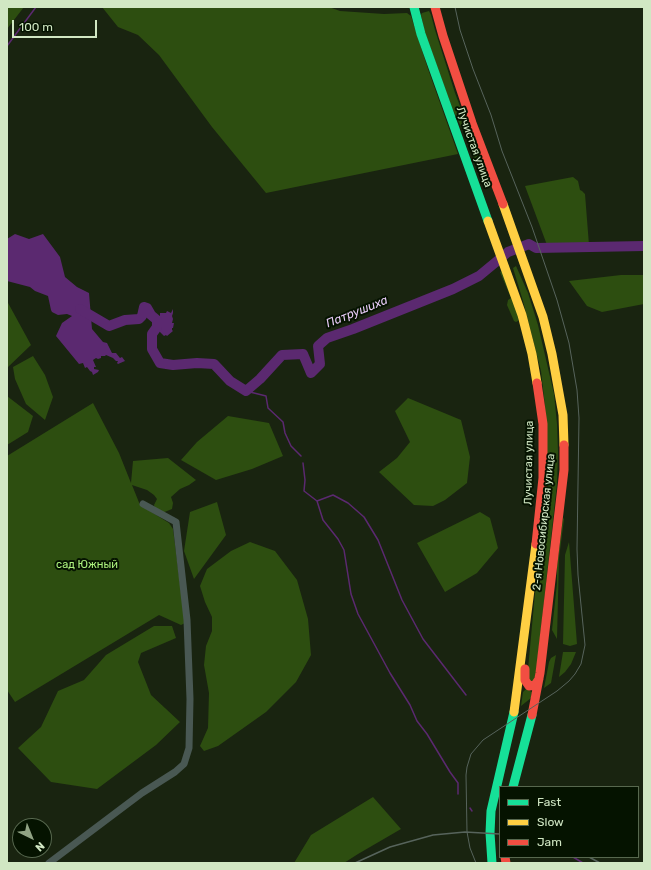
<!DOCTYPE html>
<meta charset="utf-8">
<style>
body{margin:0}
#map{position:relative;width:651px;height:870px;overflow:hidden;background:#192410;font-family:Rubik,sans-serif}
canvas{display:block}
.frame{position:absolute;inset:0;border:8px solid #d1e7c3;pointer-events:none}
.legend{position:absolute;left:499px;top:786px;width:140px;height:72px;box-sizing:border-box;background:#051300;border:1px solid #57684e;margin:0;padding:5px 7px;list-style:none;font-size:12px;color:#d1e7c3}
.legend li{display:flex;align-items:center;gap:8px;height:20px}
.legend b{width:20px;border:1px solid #57684e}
.north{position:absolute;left:12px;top:818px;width:40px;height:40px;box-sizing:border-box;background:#051300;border:1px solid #57684e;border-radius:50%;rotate:137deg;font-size:11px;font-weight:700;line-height:16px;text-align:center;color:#d1e7c3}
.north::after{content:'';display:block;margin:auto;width:14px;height:18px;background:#91a384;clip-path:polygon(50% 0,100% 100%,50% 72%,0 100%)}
.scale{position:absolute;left:12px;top:20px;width:85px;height:18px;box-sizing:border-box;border:2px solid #d1e7c3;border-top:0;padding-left:5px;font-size:12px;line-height:14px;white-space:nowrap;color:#d1e7c3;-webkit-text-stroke:3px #051300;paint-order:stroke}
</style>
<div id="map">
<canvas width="651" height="870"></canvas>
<div class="frame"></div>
<ul class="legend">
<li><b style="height:5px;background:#16e098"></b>Fast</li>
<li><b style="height:5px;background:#ffcf43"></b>Slow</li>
<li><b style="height:5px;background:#f24e42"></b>Jam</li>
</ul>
<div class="north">N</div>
<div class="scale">100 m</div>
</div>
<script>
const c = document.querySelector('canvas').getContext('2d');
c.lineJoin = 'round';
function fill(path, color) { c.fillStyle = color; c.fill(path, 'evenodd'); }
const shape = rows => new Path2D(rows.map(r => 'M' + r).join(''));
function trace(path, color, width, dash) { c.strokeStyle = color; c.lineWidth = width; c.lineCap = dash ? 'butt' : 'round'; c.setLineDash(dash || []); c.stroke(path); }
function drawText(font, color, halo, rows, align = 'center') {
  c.font = font + ' Rubik,sans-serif'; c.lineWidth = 4; c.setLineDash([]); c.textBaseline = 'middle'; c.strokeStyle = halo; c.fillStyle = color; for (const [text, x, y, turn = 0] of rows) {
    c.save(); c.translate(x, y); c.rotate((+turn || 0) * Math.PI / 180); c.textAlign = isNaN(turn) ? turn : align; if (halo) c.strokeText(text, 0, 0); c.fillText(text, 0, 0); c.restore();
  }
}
const green = shape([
 [7,7,24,7,7,29],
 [102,7,329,7,340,11,384,14,407,13,411,16,428,69,458,154,266,193,212,127,159,55,138,35,118,27],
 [429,11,431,15,435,30,455,93,488,180,487,183,485,184,482,182,466,137,452,108,425,33,421,15,422,13],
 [573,177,578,181,580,190,582,191,585,194,589,245,547,245,525,186],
 [516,266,528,293,538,325,554,394,557,424,558,452,557,484,536,674,533,682,527,680,546,474,545,406,541,371,523,301,513,268],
 [503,271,519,317,518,321,516,322,514,321,507,305,508,300,511,298,500,272],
 [621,275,644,275,644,304,602,312,587,306,569,281],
 [7,301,31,345,7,368],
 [33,356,45,375,53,397,45,420,26,404,15,379,13,367],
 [7,396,33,416,28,432,7,445],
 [408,398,461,420,470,457,467,483,445,500,433,506,414,505,379,472,397,458,410,442,395,411],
 [93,403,119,453,131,483,133,461,168,458,196,480,189,485,180,489,171,497,173,503,172,509,162,513,155,509,154,505,157,499,154,495,147,490,132,485,140,505,169,523,173,529,185,623,181,625,159,615,15,702,7,690,7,456],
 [228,416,269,423,283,456,252,469,216,480,181,460,197,442],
 [217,502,226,535,194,579,184,551,190,512],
 [480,512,490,518,498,548,477,573,445,592,417,543],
 [563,518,564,519,559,558,557,639,552,630,557,583,557,566],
 [250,542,275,551,297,580,308,619,311,655,296,682,266,712,218,746,204,751,200,746,208,728,209,693,204,665,206,646,212,631,212,617,205,602,200,586,207,569,231,551],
 [569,542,577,644,570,646,563,644,565,555],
 [154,626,172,626,176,638,141,653,138,662,151,695,180,722,156,745,97,789,51,782,18,748,41,727,58,691,84,680,106,655],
 [563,652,576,652,571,664,565,672,559,677],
 [556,655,551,683,544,688,549,662,551,658],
 [526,689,532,692,531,698,521,706,523,692],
 [373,797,401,829,358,854,344,863,294,863,311,835]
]);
const water = shape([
 [15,234,29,239,43,234,60,257,65,277,77,287,89,293,92,329,103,342,107,343,112,353,116,353,120,358,122,357,125,361,118,364,117,363,118,361,116,361,113,358,106,355,105,356,101,356,101,358,98,359,96,358,93,360,96,367,94,367,94,369,99,370,98,372,93,375,92,372,90,371,87,367,85,368,83,363,79,364,56,336,62,323,72,316,67,314,58,315,52,312,51,310,48,296,35,291,30,287,7,281,7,239],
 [173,309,173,313,172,316,173,319,172,323,174,323,173,328,172,328,172,330,173,331,167,336,166,335,164,336,160,332,159,328,157,327,156,324,154,324,153,328,152,328,152,322,154,316,151,315,153,313,157,317,160,316,160,313,166,313,167,311,171,313]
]);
const stream = shape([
 [7,46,36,7],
 [246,391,266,396,268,408,283,422,285,433,291,446,301,456],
 [303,463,305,480,304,491,317,501,333,495,348,503,364,517,378,540,402,600,423,639,466,695],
 [317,501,323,520,338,539,344,550,351,594,358,614,390,673,410,705,417,721,427,734,450,772,458,783,458,794],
 [470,808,472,811],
 [573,857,583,863]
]);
const river = shape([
 [80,309,109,326,125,320,139,319,142,316,144,307,147,308,151,315,157,320,157,327,152,334,152,349,160,363,173,365,197,363,214,364,230,381,246,391,260,379,282,355,303,354,311,373,320,364,318,346,327,338,353,329,453,289,479,276,508,252,529,244,536,248,644,246]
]);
const street = shape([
 [49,863,142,793,175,772,184,764,189,748,190,699,187,620,176,522,143,504]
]);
const fast = shape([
 [414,7,421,34,488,221],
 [513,787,532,715],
 [492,863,490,833,491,811,514,712]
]);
const slow = shape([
 [503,204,543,317,552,354,563,415,564,445],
 [488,221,522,315,532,354,537,383],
 [514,712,536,544]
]);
const jam = shape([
 [435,7,443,36,472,123,503,204],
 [536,544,543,478,543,424,537,383],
 [525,669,525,680,529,686,535,685,539,679],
 [532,715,540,673,564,470,564,445],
 [505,857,506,863]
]);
const tram = shape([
 [455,7,460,30,473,69,491,115,502,151,532,227,557,300,569,343,577,390,579,418,577,549,578,575,585,645,581,664,575,674,569,681,557,691,483,740,471,754,467,767,466,775,467,832,470,848,476,863]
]);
const rail = shape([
 [589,857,600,863],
 [355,863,390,847,433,835,465,832,500,834]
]);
const streetNames = [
 ["Лучистая улица",474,147,70],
 ["Лучистая улица",529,463,-89],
 ["2-я Новосибирская улица",544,522,-84]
];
const parkNames = [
 ["сад Южный",87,565]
];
const waterNames = [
 ["Патрушиха",357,312,-22]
];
fill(green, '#2d4e10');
fill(water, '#5b2970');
trace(stream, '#5b2970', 1.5);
trace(river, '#5b2970', 10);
trace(street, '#495853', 7);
trace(fast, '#16e098', 9);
trace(slow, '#ffcf43', 9);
trace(jam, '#f24e42', 9);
trace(tram, '#57645c', 1);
trace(rail, '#57645c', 1.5);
drawText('11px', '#d1e7c3', '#051300', streetNames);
drawText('11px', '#adf37e', '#051300', parkNames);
drawText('italic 12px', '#e9ccf8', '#051300', waterNames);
</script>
